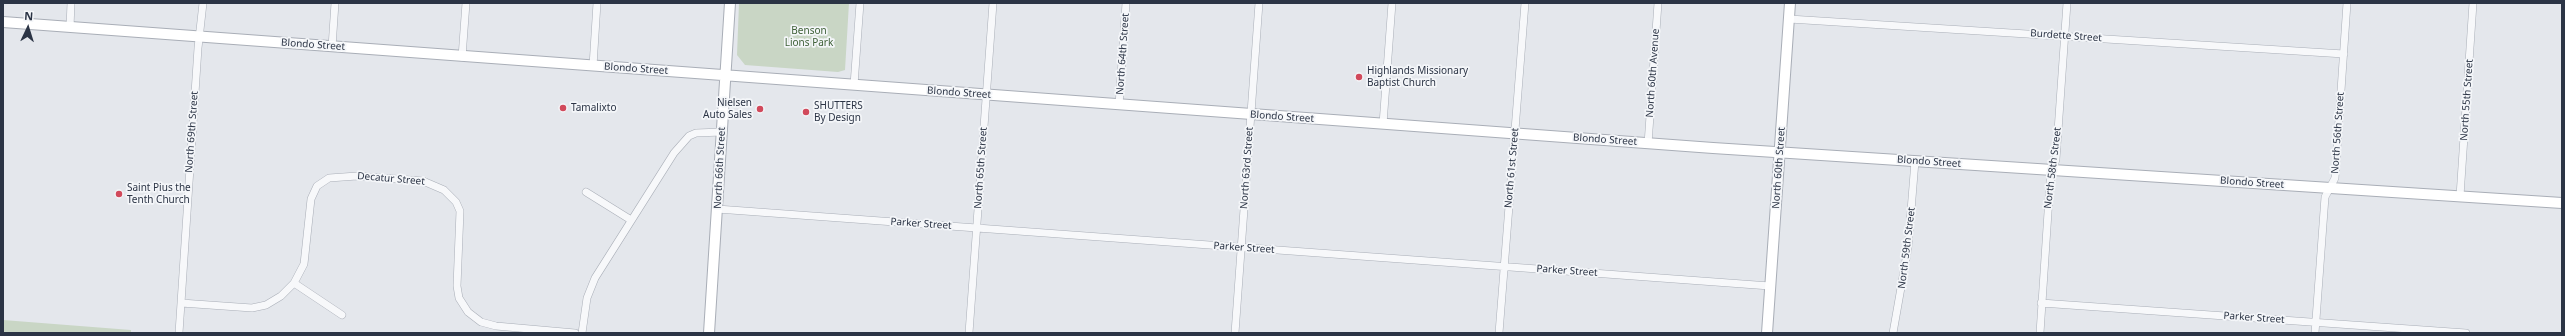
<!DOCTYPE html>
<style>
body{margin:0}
#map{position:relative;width:2565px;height:336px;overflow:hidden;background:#e4e7ec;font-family:"Noto Sans",sans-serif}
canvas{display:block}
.frame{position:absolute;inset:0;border:4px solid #2b3445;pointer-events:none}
.north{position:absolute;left:8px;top:8px;width:40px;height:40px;-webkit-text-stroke:3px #f4f6f9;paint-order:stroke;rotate:4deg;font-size:11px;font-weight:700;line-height:16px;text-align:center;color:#2b3445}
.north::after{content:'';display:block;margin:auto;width:14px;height:18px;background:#2b3445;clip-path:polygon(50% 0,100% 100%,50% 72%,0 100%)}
</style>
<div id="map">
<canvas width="2565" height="336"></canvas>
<div class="frame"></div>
<div class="north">N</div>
</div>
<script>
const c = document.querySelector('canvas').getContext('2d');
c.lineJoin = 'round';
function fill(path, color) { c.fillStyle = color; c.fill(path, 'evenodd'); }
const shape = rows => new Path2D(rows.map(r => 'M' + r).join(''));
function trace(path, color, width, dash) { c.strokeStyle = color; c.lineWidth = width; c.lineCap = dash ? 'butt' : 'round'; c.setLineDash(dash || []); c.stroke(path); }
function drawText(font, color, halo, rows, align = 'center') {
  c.font = font + ' "Noto Sans",sans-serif'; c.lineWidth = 3.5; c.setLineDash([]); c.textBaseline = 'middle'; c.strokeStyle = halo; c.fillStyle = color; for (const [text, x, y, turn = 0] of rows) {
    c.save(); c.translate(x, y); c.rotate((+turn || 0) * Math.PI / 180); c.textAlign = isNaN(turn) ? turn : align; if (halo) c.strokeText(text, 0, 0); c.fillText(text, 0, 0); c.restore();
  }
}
const green = shape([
 [739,3,849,3,845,70,838,72,745,65,737,55],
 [3,320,131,330,131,333,3,333]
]);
const street = shape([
 [1789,19,2344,54],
 [70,27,71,3],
 [332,47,335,3],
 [462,57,466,3],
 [593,66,597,3],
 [854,85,860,3],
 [1119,105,1126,3],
 [1383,124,1392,3],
 [1648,144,1658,3],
 [586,192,631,220],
 [2460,196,2473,3],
 [717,209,1770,286],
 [294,283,342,315],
 [181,303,252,308,266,305,281,296,294,283,304,264,311,199,317,186,329,178,357,176,423,181,444,190,456,202,460,211,457,286,459,298,468,312,481,322,496,326,575,333],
 [2041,303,2466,333],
 [179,333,198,48,203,3],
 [582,333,587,298,595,278,674,153,689,136,696,133,722,132],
 [969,333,993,3],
 [1235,333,1259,3],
 [1499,333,1525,3],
 [1893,333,1908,248,1915,161],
 [2040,333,2050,182,2056,159,2067,3],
 [2315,333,2325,197,2335,178,2347,3]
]);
const secondary = shape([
 [3,22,1713,148,2562,203],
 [709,333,730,3],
 [1767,333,1790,3]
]);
const markers = [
 [1359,77,4,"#d1495b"],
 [563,108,4,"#d1495b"],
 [760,109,4,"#d1495b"],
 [806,112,4,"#d1495b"],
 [119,194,4,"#d1495b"]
];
const parkNames = [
 ["Benson",809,31],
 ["Lions Park",809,43]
];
const streetNames = [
 ["Burdette Street",2066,36,4],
 ["Blondo Street",313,45,4],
 ["North 64th Street",1123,54,-86],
 ["Blondo Street",636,69,4],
 ["North 60th Avenue",1653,73,-86],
 ["Blondo Street",959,93,4],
 ["North 55th Street",2467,100,-86],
 ["Blondo Street",1282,117,4],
 ["North 69th Street",192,132,-86],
 ["North 56th Street",2338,133,-86],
 ["Blondo Street",1605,140,4],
 ["Blondo Street",1929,162,4],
 ["North 66th Street",720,168,-87],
 ["North 65th Street",981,168,-86],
 ["North 63rd Street",1247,168,-86],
 ["North 61st Street",1512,168,-85],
 ["North 60th Street",1779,168,-86],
 ["North 58th Street",2053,168,-83],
 ["Decatur Street",391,179,5],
 ["Blondo Street",2252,183,4],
 ["Parker Street",921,224,4],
 ["Parker Street",1244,248,4],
 ["North 59th Street",1907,248,-83],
 ["Parker Street",1567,271,4],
 ["Parker Street",2254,318,4]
];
const poiNames = [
 ["Highlands Missionary",1367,71],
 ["Baptist Church",1367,83],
 ["Nielsen",752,103,"right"],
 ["Auto Sales",752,115,"right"],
 ["SHUTTERS",814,106],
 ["By Design",814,118],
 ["Tamalixto",571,108],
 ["Saint Pius the",127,188],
 ["Tenth Church",127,200]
];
fill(green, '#c9d6c5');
trace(street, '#a9aeb7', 8);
trace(secondary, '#a9aeb7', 12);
trace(street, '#f7f8fa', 7);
trace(secondary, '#fff', 10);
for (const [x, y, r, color] of markers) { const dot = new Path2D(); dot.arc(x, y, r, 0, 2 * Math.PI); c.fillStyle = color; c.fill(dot); trace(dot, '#f4f6f9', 1.5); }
drawText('10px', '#3f6138', '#f4f6f9', parkNames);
drawText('10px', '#2b3445', '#f4f6f9', streetNames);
drawText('10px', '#2b3445', '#f4f6f9', poiNames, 'left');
</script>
